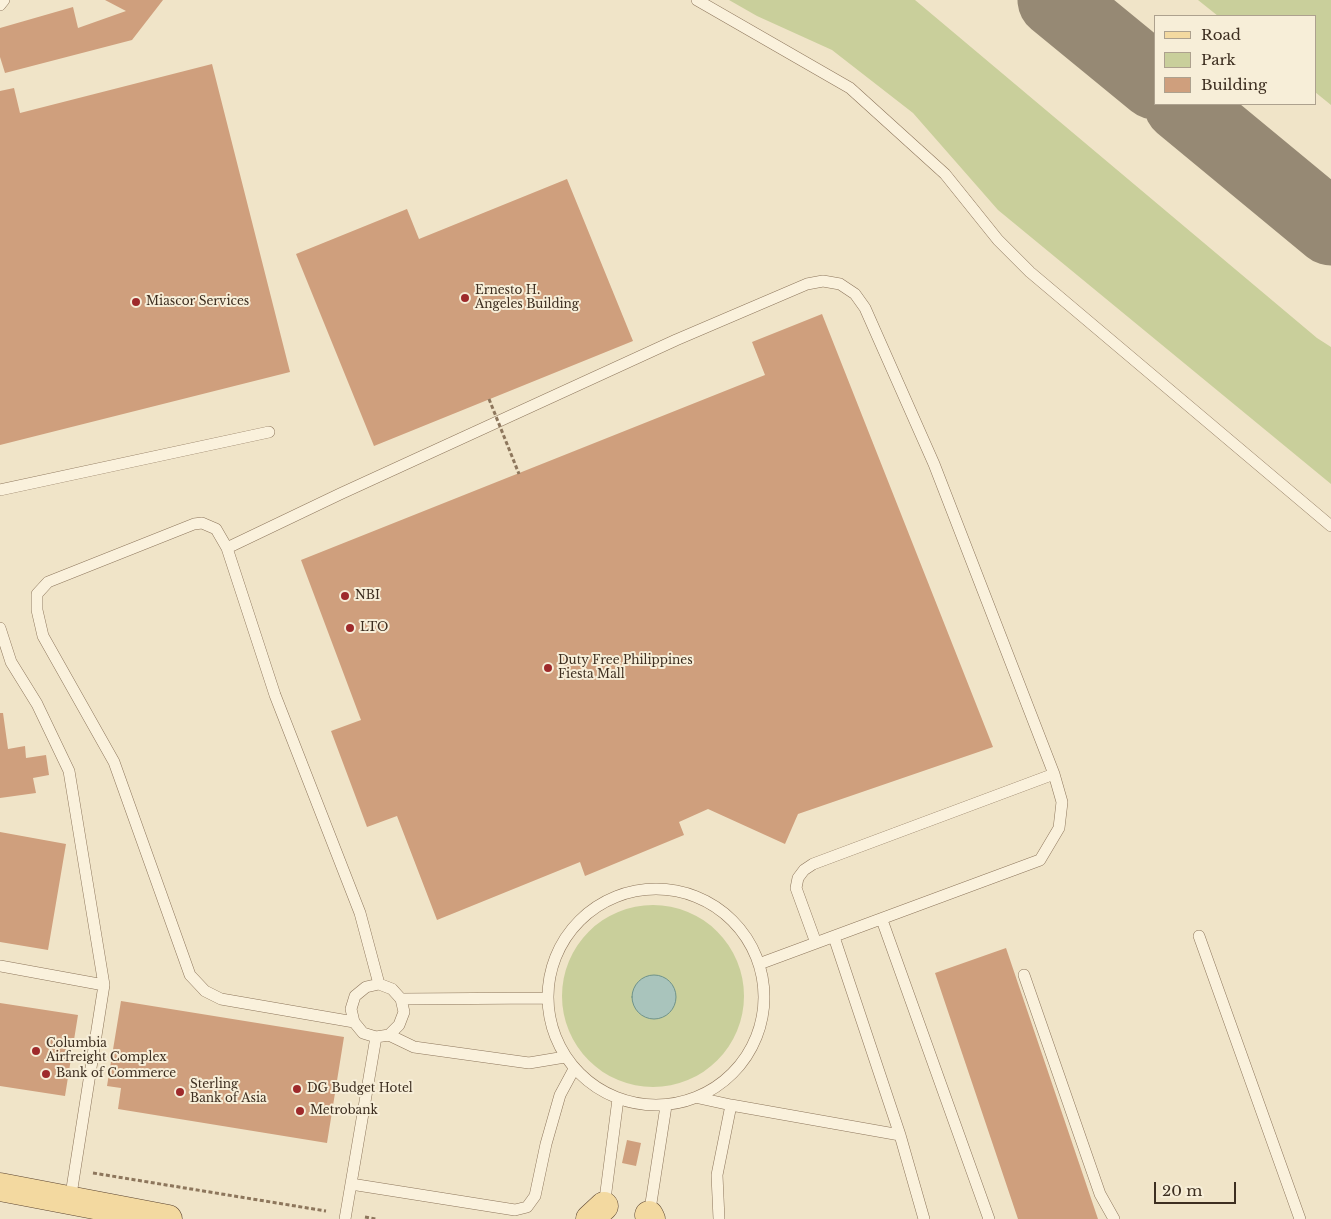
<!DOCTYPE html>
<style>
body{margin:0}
#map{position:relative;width:1331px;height:1219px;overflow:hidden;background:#f0e4c8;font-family:"Libre Baskerville",serif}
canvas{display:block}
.legend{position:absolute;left:1154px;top:15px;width:162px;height:90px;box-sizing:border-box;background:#f7eed8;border:1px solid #ada18e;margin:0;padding:6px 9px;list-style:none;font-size:15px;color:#3d2e20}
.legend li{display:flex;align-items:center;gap:10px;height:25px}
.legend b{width:25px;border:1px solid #ada18e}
.scale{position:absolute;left:1154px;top:1182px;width:82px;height:22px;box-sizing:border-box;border:2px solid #3d2e20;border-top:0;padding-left:6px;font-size:15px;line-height:18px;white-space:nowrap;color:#3d2e20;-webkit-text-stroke:4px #f7eed8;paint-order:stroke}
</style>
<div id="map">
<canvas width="1331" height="1219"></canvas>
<ul class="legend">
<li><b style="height:6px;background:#f3d9a0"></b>Road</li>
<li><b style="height:14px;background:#c9cf9b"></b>Park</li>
<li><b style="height:14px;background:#cf9f7d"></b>Building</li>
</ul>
<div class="scale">20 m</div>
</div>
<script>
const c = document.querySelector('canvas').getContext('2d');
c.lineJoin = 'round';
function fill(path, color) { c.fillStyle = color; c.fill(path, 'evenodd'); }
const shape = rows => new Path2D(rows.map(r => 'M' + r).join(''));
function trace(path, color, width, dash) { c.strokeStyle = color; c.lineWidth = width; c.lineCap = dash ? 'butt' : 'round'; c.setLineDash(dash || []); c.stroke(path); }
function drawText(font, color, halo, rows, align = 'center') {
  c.font = font + ' "Libre Baskerville",serif'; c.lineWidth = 4; c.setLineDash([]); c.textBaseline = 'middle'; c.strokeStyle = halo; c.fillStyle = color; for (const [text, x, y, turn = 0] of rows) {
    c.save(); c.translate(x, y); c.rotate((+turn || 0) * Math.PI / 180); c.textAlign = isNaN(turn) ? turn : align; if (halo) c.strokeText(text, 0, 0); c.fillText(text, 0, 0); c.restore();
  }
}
const green = shape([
 [729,0,915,0,1317,338,1331,347,1331,484,998,210,913,113,832,50,757,16],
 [1198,0,1331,0,1331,105,1315,92,1315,16,1218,16],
 '562 996a91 91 0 1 1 182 0a91 91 0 1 1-182 0Z'
]);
const water = shape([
 '632 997a22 22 0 1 1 44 0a22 22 0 1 1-44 0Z'
]);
const taxiway = shape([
 [1055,0,1155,82],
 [1181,104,1331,228]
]);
const building = shape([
 [105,0,163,0,132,40,5,73,0,57,0,28,73,7,78,28,126,11],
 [212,64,290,372,0,445,0,91,14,88,20,113],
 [567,179,633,341,374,446,296,254,407,209,419,239],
 [822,314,993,747,798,814,785,844,708,809,679,822,684,835,585,876,580,862,437,920,397,816,367,827,331,731,361,720,301,560,765,375,752,342],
 [0,713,3,713,8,749,25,746,26,758,46,755,49,775,33,778,36,793,0,798],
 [0,832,66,844,48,950,0,942],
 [1006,948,1098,1219,1018,1219,935,973],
 [121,1001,344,1037,327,1143,118,1109,121,1088,107,1086],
 [0,1003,78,1015,65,1096,0,1086],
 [627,1140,641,1143,636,1166,622,1163]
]);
const path = shape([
 [93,1173,326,1211],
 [365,1217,376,1219]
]);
const service = shape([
 [697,0,850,88,945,174,998,240,1030,272,1331,526],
 [0,5,4,0],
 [0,490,269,432],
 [227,548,340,494,676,340,807,284,823,281,840,284,855,294,865,308,934,464,1054,774,1062,802,1059,828,1040,860,759,964],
 [0,628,11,662,37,704,69,771,104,985,70,1201],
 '548 997a108 108 0 1 1 216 0a108 108 0 1 1-216 0Z',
 [882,920,989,1219],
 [1199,936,1300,1219],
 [834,937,900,1135,924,1219],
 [816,943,796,888,798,878,804,870,813,864,1054,774],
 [0,966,104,985],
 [1024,975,1100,1194,1114,1219],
 [401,999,404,1012,399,1025,389,1035,376,1037,363,1033,354,1022,351,1009,355,996,366,987,379,984,392,989,401,999,547,998],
 [354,1022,221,999,205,991,190,975,114,762,43,636,37,610,37,594,48,582,194,524,202,523,216,529,227,548,275,695,360,913,379,984],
 [389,1035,414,1047,529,1063,565,1057],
 [699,1098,731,1105,900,1135],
 [351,1184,515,1210,527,1207,535,1196,546,1144,560,1095,574,1069],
 [604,1207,618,1099],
 [649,1216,666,1106],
 [345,1219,376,1037],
 [719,1219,717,1175,731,1105]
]);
const primary = shape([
 [0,1187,168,1219],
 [649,1215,651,1219],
 [590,1219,604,1206]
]);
const pathBridge = shape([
 [489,399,519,474]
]);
const markers = [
 [465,298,5,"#9e2a2b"],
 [136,302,5,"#9e2a2b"],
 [345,596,5,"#9e2a2b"],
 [350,628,5,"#9e2a2b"],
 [548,668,5,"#9e2a2b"],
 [36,1051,5,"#9e2a2b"],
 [46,1074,5,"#9e2a2b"],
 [297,1089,5,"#9e2a2b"],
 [180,1092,5,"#9e2a2b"],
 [300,1111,5,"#9e2a2b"]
];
const poiNames = [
 ["Ernesto H.",475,291],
 ["Angeles Building",475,305],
 ["Miascor Services",146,302],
 ["NBI",355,596],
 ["LTO",360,628],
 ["Duty Free Philippines",558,661],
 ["Fiesta Mall",558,675],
 ["Columbia",46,1044],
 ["Airfreight Complex",46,1058],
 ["Bank of Commerce",56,1074],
 ["Sterling",190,1085],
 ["Bank of Asia",190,1099],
 ["DG Budget Hotel",307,1089],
 ["Metrobank",310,1111]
];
fill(green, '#c9cf9b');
fill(water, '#a9c4bc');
trace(water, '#6f938a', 1);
trace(taxiway, '#968974', 75);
fill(building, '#cf9f7d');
trace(service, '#8d765c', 12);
trace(primary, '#5b4430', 29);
trace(path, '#8d765c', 3, [4, 2.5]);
trace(service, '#faf1dc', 11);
trace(primary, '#f3d9a0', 28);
trace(pathBridge, '#8d765c', 3, [4, 2.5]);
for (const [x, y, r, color] of markers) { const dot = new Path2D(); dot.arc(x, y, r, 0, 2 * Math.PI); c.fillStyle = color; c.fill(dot); trace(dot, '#f7eed8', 2); }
drawText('12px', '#3d2e20', '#f7eed8', poiNames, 'left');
</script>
